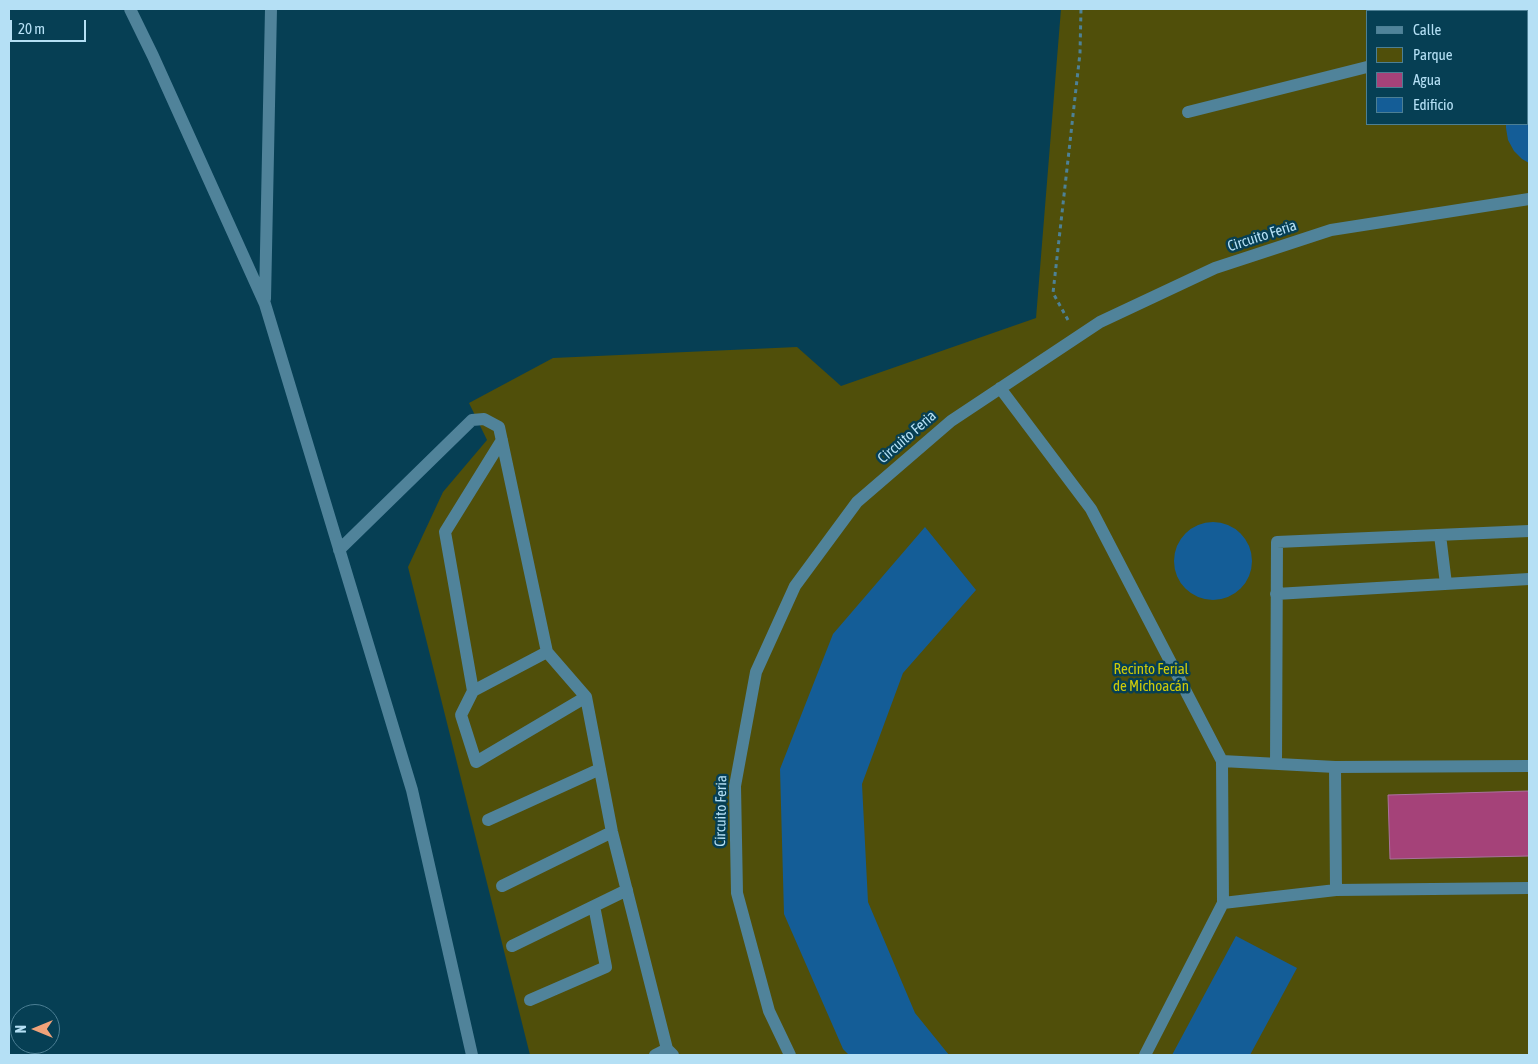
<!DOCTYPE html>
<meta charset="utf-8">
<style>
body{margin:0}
#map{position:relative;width:1538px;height:1064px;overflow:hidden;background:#063f54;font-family:"Asap Condensed",sans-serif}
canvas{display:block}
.frame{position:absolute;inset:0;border:10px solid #b5e0f5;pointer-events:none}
.legend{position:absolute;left:1366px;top:10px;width:162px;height:115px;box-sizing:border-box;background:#063f54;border:1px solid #4c7f94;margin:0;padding:6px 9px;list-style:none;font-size:15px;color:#b5e0f5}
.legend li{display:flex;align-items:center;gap:10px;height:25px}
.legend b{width:25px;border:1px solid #4c7f94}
.north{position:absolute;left:10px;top:1004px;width:50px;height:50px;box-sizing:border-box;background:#063f54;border:1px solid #4c7f94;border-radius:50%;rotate:270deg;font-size:14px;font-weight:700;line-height:20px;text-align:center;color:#b5e0f5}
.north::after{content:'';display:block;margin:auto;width:18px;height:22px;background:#f0a279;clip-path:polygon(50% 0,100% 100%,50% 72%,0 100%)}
.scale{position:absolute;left:10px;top:20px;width:76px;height:22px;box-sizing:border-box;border:2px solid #b5e0f5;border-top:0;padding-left:6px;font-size:15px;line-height:18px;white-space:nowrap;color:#b5e0f5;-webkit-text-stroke:4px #063f54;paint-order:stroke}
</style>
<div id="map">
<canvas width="1538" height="1064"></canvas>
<div class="frame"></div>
<ul class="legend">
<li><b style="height:6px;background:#50839a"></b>Calle</li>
<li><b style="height:14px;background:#504f0a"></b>Parque</li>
<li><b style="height:14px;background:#a54279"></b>Agua</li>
<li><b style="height:14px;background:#145d97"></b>Edificio</li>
</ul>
<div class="north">N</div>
<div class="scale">20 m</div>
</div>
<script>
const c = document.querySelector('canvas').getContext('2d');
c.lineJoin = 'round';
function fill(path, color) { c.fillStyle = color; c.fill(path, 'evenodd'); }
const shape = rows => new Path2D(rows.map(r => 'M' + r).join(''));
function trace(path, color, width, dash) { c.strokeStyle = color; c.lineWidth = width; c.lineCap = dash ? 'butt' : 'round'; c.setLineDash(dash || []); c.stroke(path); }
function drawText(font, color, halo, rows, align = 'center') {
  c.font = font + ' "Asap Condensed",sans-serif'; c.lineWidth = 5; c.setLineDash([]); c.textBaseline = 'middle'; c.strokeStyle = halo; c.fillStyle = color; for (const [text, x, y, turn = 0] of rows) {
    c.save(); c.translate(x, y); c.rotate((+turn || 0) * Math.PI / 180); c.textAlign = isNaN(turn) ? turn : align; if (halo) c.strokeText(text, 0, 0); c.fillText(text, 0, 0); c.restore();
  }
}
const green = shape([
 [1061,9,1529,9,1529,1055,530,1055,408,567,443,492,487,440,469,403,553,358,797,347,841,386,1036,318],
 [1367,11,1527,11,1527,124,1367,124]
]);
const water = shape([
 [1529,791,1529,856,1390,859,1388,795,1529,791]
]);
const building = shape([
 [1529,91,1529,163,1522,159,1514,151,1508,140,1506,128,1506,124,1527,124,1527,92],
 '1174 561a39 39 0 1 1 78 0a39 39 0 1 1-78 0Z',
 [925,527,976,590,903,673,862,784,868,902,915,1013,949,1055,849,1055,843,1049,784,914,780,769,833,634],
 [1236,936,1297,968,1250,1055,1172,1055]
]);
const path = shape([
 [1068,320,1053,293,1080,53,1081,9]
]);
const minor = shape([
 [130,9,153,56,265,304,412,790,472,1055],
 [1527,28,1529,27],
 [1188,112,1367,67],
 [265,299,271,9],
 [1000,388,1091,509,1222,761,1335,767,1529,766],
 [502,440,445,532,473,691,547,652],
 [1440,535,1446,584],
 [339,550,472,420,484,419,499,427,547,652,586,697,612,832,667,1049,673,1055],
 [1276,594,1529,579],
 [473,691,461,715,476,762,586,697],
 [1222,761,1223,903],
 [1276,763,1277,542,1529,531],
 [1335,767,1336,890],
 [488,820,600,769],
 [502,886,612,832],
 [512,946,627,890],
 [530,1000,606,967,594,906],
 [655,1055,667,1049],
 [790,1055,769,1011,737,893,735,786,756,672,795,586,857,502,951,421,1100,322,1215,268,1331,230,1529,199],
 [1145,1055,1223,903,1336,890,1529,888]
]);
const streetNames = [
 ["Circuito Feria",1262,236,-18],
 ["Circuito Feria",907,437,-41],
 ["Circuito Feria",721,811,-89]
];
const parkNames = [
 ["Recinto Ferial",1151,669],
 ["de Michoacán",1151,686]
];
fill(green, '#504f0a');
fill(water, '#a54279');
trace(water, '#aa719e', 1);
fill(building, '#145d97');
trace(path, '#4d8196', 3, [4, 4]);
trace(minor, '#50839a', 12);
drawText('15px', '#b5e0f5', '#063f54', streetNames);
drawText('15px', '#ceca09', '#063f54', parkNames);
</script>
